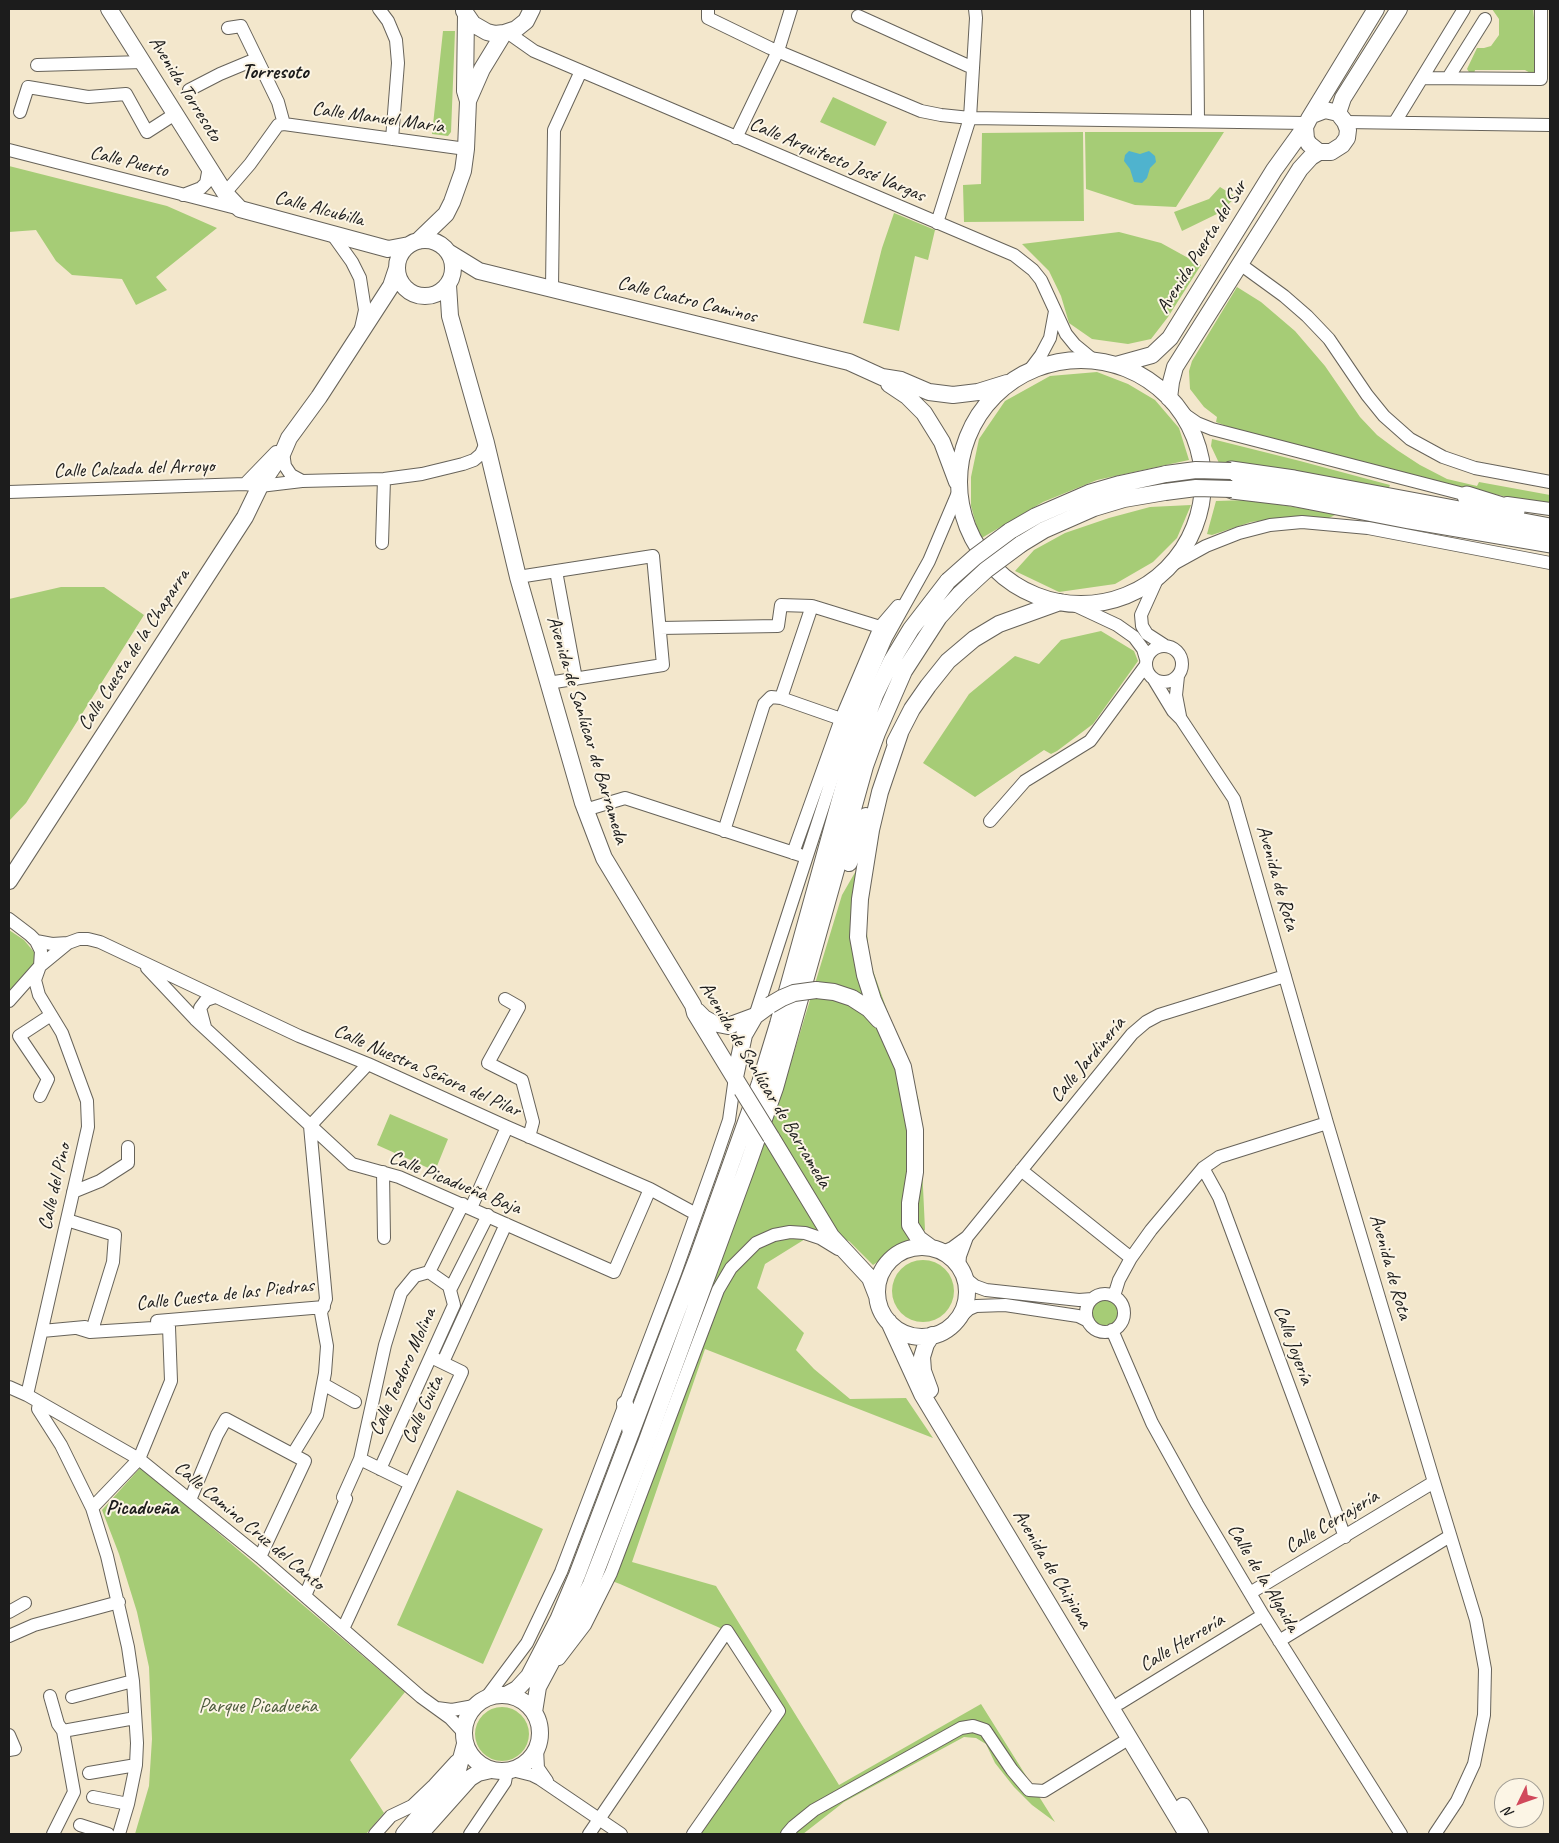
<!DOCTYPE html>
<meta charset="utf-8">
<style>
body{margin:0}
#map{position:relative;width:1559px;height:1843px;overflow:hidden;background:#f3e7cc;font-family:Caveat,sans-serif}
canvas{display:block}
.frame{position:absolute;inset:0;border:10px solid #1c1c1c;pointer-events:none}
.north{position:absolute;left:1494px;top:1778px;width:50px;height:50px;box-sizing:border-box;background:#fcf5e5;border:1px solid #a29e95;border-radius:50%;rotate:228deg;font-size:14px;font-weight:700;line-height:20px;text-align:center;color:#1c1c1c}
.north::after{content:'';display:block;margin:auto;width:18px;height:22px;background:#d1495b;clip-path:polygon(50% 0,100% 100%,50% 72%,0 100%)}
</style>
<div id="map">
<canvas width="1559" height="1843"></canvas>
<div class="frame"></div>
<div class="north">N</div>
</div>
<script>
const c = document.querySelector('canvas').getContext('2d');
c.lineJoin = 'round';
function fill(path, color) { c.fillStyle = color; c.fill(path, 'evenodd'); }
const shape = rows => new Path2D(rows.map(r => 'M' + r).join(''));
function trace(path, color, width, dash) { c.strokeStyle = color; c.lineWidth = width; c.lineCap = dash ? 'butt' : 'round'; c.setLineDash(dash || []); c.stroke(path); }
function drawText(font, color, halo, rows, align = 'center') {
  c.font = font + ' Caveat,sans-serif'; c.lineWidth = 4; c.setLineDash([]); c.textBaseline = 'middle'; c.strokeStyle = halo; c.fillStyle = color; for (const [text, x, y, turn = 0] of rows) {
    c.save(); c.translate(x, y); c.rotate((+turn || 0) * Math.PI / 180); c.textAlign = isNaN(turn) ? turn : align; if (halo) c.strokeText(text, 0, 0); c.fillText(text, 0, 0); c.restore();
  }
}
const green = shape([
 [1492,9,1533,9,1541,79,1525,70,1475,70,1473,78,1467,69,1477,48,1484,48,1491,46,1499,35,1499,19],
 [443,31,455,31,451,132,448,136,432,134],
 [833,97,887,122,875,146,820,122],
 [1083,132,1084,221,964,222,963,185,981,184,982,133],
 [1085,132,1224,132,1176,207,1135,205,1086,189],
 [9,166,167,206,217,228,156,277,167,290,136,305,122,279,72,275,56,261,36,230,9,232],
 [1220,187,1236,197,1219,213,1182,231,1174,212,1209,199],
 [894,213,935,230,928,260,915,256,899,331,863,323,882,248],
 [1119,232,1161,243,1201,265,1168,317,1151,339,1128,344,1092,339,1069,323,1061,296,1049,271,1022,244],
 [1237,287,1261,302,1295,331,1325,366,1360,417,1377,435,1397,450,1420,465,1447,479,1477,486,1479,482,1550,495,1550,506,1446,484,1239,431,1216,422,1217,417,1204,407,1190,389,1189,371,1192,361],
 [1097,372,1128,384,1155,400,1179,428,1189,460,1097,480,1043,502,980,539,971,506,971,477,979,439,1005,401,1050,376],
 [1212,439,1300,461,1390,485,1388,490,1219,463,1211,446],
 [1248,500,1288,506,1337,514,1329,518,1290,517,1251,522,1212,535,1207,534,1216,501],
 [1191,505,1177,538,1153,562,1115,584,1059,592,1015,571,1034,550,1065,533,1109,518,1150,507],
 [61,587,104,587,144,615,26,803,9,821,9,599],
 [1101,631,1134,651,1138,661,1093,724,1057,751,1051,754,1044,750,975,797,923,763,969,694,1015,656,1039,664,1061,640],
 [880,829,870,887,866,924,870,962,919,1101,925,1230,873,1265,849,1241,818,1231,765,1264,757,1288,804,1333,796,1350,814,1369,850,1399,906,1398,933,1438,705,1349,632,1562,716,1586,839,1785,981,1704,1055,1822,1032,1805,1014,1787,995,1763,986,1744,976,1738,964,1737,844,1802,803,1834,693,1834,779,1711,727,1631,620,1584,601,1577,778,1105,842,895],
 [9,930,24,940,34,952,36,959,33,969,13,989,9,989],
 [390,1114,448,1139,435,1171,377,1145],
 '892 1291a31 31 0 1 1 62 0a31 31 0 1 1-62 0Z',
 '1089 1313a15 15 0 1 1 30 0a15 15 0 1 1-30 0Z',
 [141,1467,405,1692,350,1760,384,1813,366,1834,135,1834,149,1786,152,1739,149,1667,137,1612,119,1554,102,1510],
 [457,1490,543,1529,483,1664,397,1625],
 '475 1734a27 27 0 1 1 54 0a27 27 0 1 1-54 0Z'
]);
const water = shape([
 [1129,151,1140,154,1149,151,1155,156,1156,162,1150,168,1147,178,1142,183,1134,182,1130,169,1124,161,1125,155]
]);
const minor = shape([
 [379,9,388,21,396,40,398,63,392,139],
 [708,9,708,18,770,48,902,103,921,111,941,115,970,118,1306,123],
 [1197,9,1198,121],
 [858,16,973,68],
 [228,28,241,26,278,102,284,124],
 [507,32,534,51,1014,255,1033,270,1041,280,1066,334,1075,345,1092,359],
 [37,65,143,62],
 [1422,78,1541,79,1541,9],
 [1448,78,1485,19],
 [189,90,220,74,256,59],
 [20,112,28,87,88,97,126,94,147,132,175,114],
 [1345,122,1550,125],
 [1395,122,1464,9],
 [736,138,778,51,791,9],
 [9,150,240,209],
 [225,193,250,164,278,125,284,124,466,149],
 [183,195,201,188,206,183,209,167],
 [937,223,970,118,976,18,975,9],
 [332,234,352,262,360,278,365,310,361,328],
 [1240,264,1284,296,1307,316,1329,339,1367,395,1384,416,1410,439,1443,457,1475,468,1550,482],
 [552,288,554,130,581,71],
 [1029,371,1041,355,1050,338,1055,311],
 [1181,412,1197,423,1212,429,1475,497],
 [283,452,285,466,291,475,302,481],
 [245,484,276,452],
 [9,492,245,484,260,486,302,481,384,479,422,474,463,464,474,460,481,454,486,443],
 [1507,503,1550,509],
 [382,543,384,479],
 [1168,567,1206,546,1239,533,1270,525,1302,522,1368,528,1550,563],
 [556,571,576,679],
 [1159,575,1141,615,1142,626,1147,634,1164,645],
 [518,577,653,556,663,665,548,683],
 [1070,603,1117,625,1134,637,1143,649,1146,659],
 [660,628,778,626,781,605,812,606],
 '1146 664a18 18 0 1 1 36 0a18 18 0 1 1-36 0Z',
 [1178,676,1176,695,1180,716],
 [1153,678,1173,711,1181,719,1234,799,1327,1123,1434,1482,1476,1620,1485,1669,1484,1715,1474,1764,1457,1801,1435,1834],
 [781,698,812,606,880,627],
 [585,810,625,798,800,855],
 [990,821,1025,781,1090,741,1146,665],
 [724,831,764,704,771,697,781,698,841,719],
 [793,853,841,719,880,627,898,606],
 [9,919,30,935,36,941,41,951,40,966,35,980,39,995,62,1033,87,1101,88,1127,27,1395],
 [36,941,52,944,68,943,79,939,88,939,100,942,299,1036,368,1064,507,1127,650,1189,696,1214],
 [147,968,195,1019,352,1164,399,1177,614,1272,650,1189],
 [505,999,519,1007,488,1063,522,1080,533,1122,529,1137],
 [9,1001,40,966,68,943],
 [755,1016,842,748,866,684,886,638,929,561,957,495],
 [205,1027,200,1008,206,1000,215,997],
 [40,1096,48,1079,19,1036,51,1015],
 [1203,1168,1219,1197,1345,1537],
 [1021,1170,1131,1258],
 [383,1172,384,1238],
 [73,1192,100,1181,128,1163,128,1147],
 [471,1208,507,1127],
 [67,1220,115,1235,113,1262,93,1327],
 [943,1252,952,1248,967,1237,1132,1034,1146,1022,1159,1015,1285,976],
 [959,1267,960,1256,967,1237],
 [429,1272,449,1286,450,1290],
 [965,1278,975,1286,986,1290,1079,1300,1092,1299],
 '1086 1313a19 19 0 1 1 38 0a19 19 0 1 1-38 0Z',
 [1114,1296,1119,1280,1131,1258,1151,1230,1203,1168,1219,1157,1327,1123],
 [958,1319,969,1309,976,1306,1005,1305,1078,1316,1088,1321],
 [157,1321,324,1307],
 [77,1328,90,1332,169,1327,171,1381,139,1459,92,1508],
 [1112,1330,1152,1423,1197,1504,1263,1615,1401,1834],
 [42,1331,85,1327],
 [443,1362,506,1224],
 [323,1384,355,1402],
 [9,1387,27,1395,139,1459,260,1557,421,1697,450,1718,464,1733],
 [39,1403,38,1409,61,1445,92,1508,107,1556,128,1647,133,1681,137,1743,136,1765,128,1804,119,1834],
 [293,1454,317,1415,325,1373,327,1346,321,1313,326,1299,310,1126,368,1064],
 [360,1459,409,1483],
 [380,1469,454,1305,450,1290,488,1215],
 [190,1500,217,1435,226,1419,305,1461,260,1557],
 [1250,1593,1434,1482],
 [305,1596,346,1499,343,1497,360,1459,385,1345,401,1293,415,1276,429,1272,463,1204],
 [9,1612,25,1603],
 [343,1629,462,1372,431,1357],
 [9,1636,34,1625,119,1602],
 [1279,1641,1450,1536],
 [559,1659,585,1625,611,1573,718,1290,731,1268,756,1243,774,1235,790,1232,805,1233,820,1238,838,1249],
 [50,1696,58,1724,63,1731,74,1792,53,1834],
 [72,1697,133,1681],
 [486,1698,527,1643,561,1572,675,1273,715,1161,729,1120,735,1077],
 [1120,1703,1263,1615],
 [437,1708,452,1710,474,1706],
 [63,1731,135,1718],
 [9,1735,15,1749,9,1750],
 [537,1749,538,1768,547,1781],
 [512,1770,532,1775,540,1779,621,1834],
 [89,1773,136,1765],
 [93,1797,128,1804],
 [80,1825,108,1834],
 [375,1834,391,1816,412,1806,434,1785,456,1761],
 [470,1834,505,1782,507,1771],
 [589,1834,727,1631,779,1711,693,1834],
 [787,1834,793,1827,814,1810,961,1728,973,1726,985,1730,1012,1770,1029,1790,1044,1791,1130,1738]
]);
const major = shape([
 [109,9,225,193,240,209,388,249,409,245],
 [464,11,473,24,487,32,495,34,504,33,516,29,526,21,532,9],
 [468,101,482,69,504,33],
 [1338,113,1343,98,1399,9],
 [1312,115,1325,110,1338,113,1345,122,1348,130,1347,138,1342,145,1331,152,1319,152,1309,144,1306,139,1305,127,1309,119,1376,9],
 '397 268a28 28 0 1 1 56 0a28 28 0 1 1-56 0Z',
 [418,241,446,214,452,202,463,171,466,149,468,101,465,91,466,14],
 [448,252,479,271,849,362,882,377,901,380,929,392,953,395,978,392,1007,383],
 [448,285,450,316,486,443,518,577,583,803,604,858,693,1005,695,1013,742,1090],
 '959 482a122 122 0 1 1 244 0a122 122 0 1 1-244 0Z',
 [1116,365,1152,355,1170,338,1274,170,1305,127],
 [889,384,907,396,924,413,942,442,957,482],
 [1169,398,1171,382,1175,367,1300,169,1311,157,1319,152],
 [1010,531,1036,516,1089,493,1120,484,1166,474],
 [1021,544,1044,530,1094,508,1124,499,1165,492],
 [900,733,880,792,871,830,860,899,858,937,865,975,873,1000,903,1067,915,1130,915,1172,910,1203,910,1225,919,1239,930,1247],
 [895,742,912,709,928,686,948,661,974,639,999,624,1060,602],
 [849,863,866,816],
 [9,881,245,517,260,486,283,452,289,438,319,397,380,303,391,286,397,268],
 [816,990,834,992,852,998,869,1009,879,1020],
 [697,1011,704,1018,713,1023,728,1026,755,1016,770,1005],
 [735,1077,744,1035,755,1016],
 [771,1137,831,1236,870,1278,877,1296],
 '877 1292a45 45 0 1 1 90 0a45 45 0 1 1-90 0Z',
 [889,1322,922,1394,1187,1834],
 [930,1390,923,1371,922,1357,926,1344,932,1335],
 [625,1404,631,1433],
 '464 1733a38 38 0 1 1 76 0a38 38 0 1 1-76 0Z',
 [506,1695,517,1689,529,1676,558,1620,577,1575,698,1256,760,1083,778,1024,850,764,875,695,891,662,911,629,948,581],
 [534,1712,538,1687,570,1627,591,1584,646,1443,747,1167,775,1088,865,766,877,733,904,671,939,617,960,594],
 [1183,1806,1200,1834],
 [404,1834,458,1770,465,1744],
 [420,1834,470,1778,478,1773,491,1770]
]);
const highway = shape([
 [1231,471,1294,480,1550,528],
 [1232,489,1291,496,1409,519,1550,543],
 [1467,496,1515,511]
]);
const majorBridge = shape([
 [1166,474,1196,470,1231,471],
 [1165,492,1196,488,1232,489],
 [948,581,975,557,1010,531],
 [960,594,986,570,1021,544],
 [770,1005,782,998,794,993,816,990],
 [742,1090,771,1137]
]);
const streetNames = [
 ["Avenida Torresoto",185,89,58],
 ["Calle Manuel María",378,118,8],
 ["Calle Arquitecto José Vargas",837,160,23],
 ["Calle Puerto",129,162,14],
 ["Calle Alcubilla",319,209,15],
 ["Avenida Puerta del Sur",1202,247,-58],
 ["Calle Cuatro Caminos",687,300,14],
 ["Calle Calzada del Arroyo",134,469,-2],
 ["Calle Cuesta de la Chaparra",134,650,-57],
 ["Avenida de Sanlúcar de Barrameda",587,730,73],
 ["Avenida de Rota",1277,878,74],
 ["Calle Jardinería",1088,1060,-50],
 ["Calle Nuestra Señora del Pilar",427,1071,24],
 ["Avenida de Sanlúcar de Barrameda",765,1085,59],
 ["Calle Picadueña Baja",455,1183,22],
 ["Calle del Pino",55,1187,-77],
 ["Avenida de Rota",1390,1267,74],
 ["Calle Cuesta de las Piedras",225,1295,-6],
 ["Calle Joyería",1293,1345,70],
 ["Calle Teodoro Molina",403,1372,-66],
 ["Calle Guita",423,1410,-65],
 ["Calle Cerrajería",1332,1522,-31],
 ["Calle Camino Cruz del Canto",249,1526,40],
 ["Avenida de Chipiona",1052,1569,59],
 ["Calle de la Algaida",1263,1578,59],
 ["Calle Herrería",1182,1643,-31]
];
const parkNames = [
 ["Parque Picadueña",258,1707]
];
const neighbourhoodNames = [
 ["Torresoto",275,72],
 ["Picadueña",142,1508]
];
fill(green, '#a6cc76');
fill(water, '#4fb3ce');
trace(minor, '#67635a', 14);
trace(major, '#67635a', 18);
trace(highway, '#67635a', 21);
trace(minor, '#fff', 12);
trace(major, '#fff', 16);
trace(highway, '#fff', 19);
trace(majorBridge, '#67635a', 18, []);
trace(majorBridge, '#fff', 16);
drawText('20px', '#1c1c1c', '#fcf5e5', streetNames);
drawText('20px', '#4c5a3c', '#fcf5e5', parkNames);
drawText('bold 21px', '#1c1c1c', '#fcf5e5', neighbourhoodNames);
</script>
